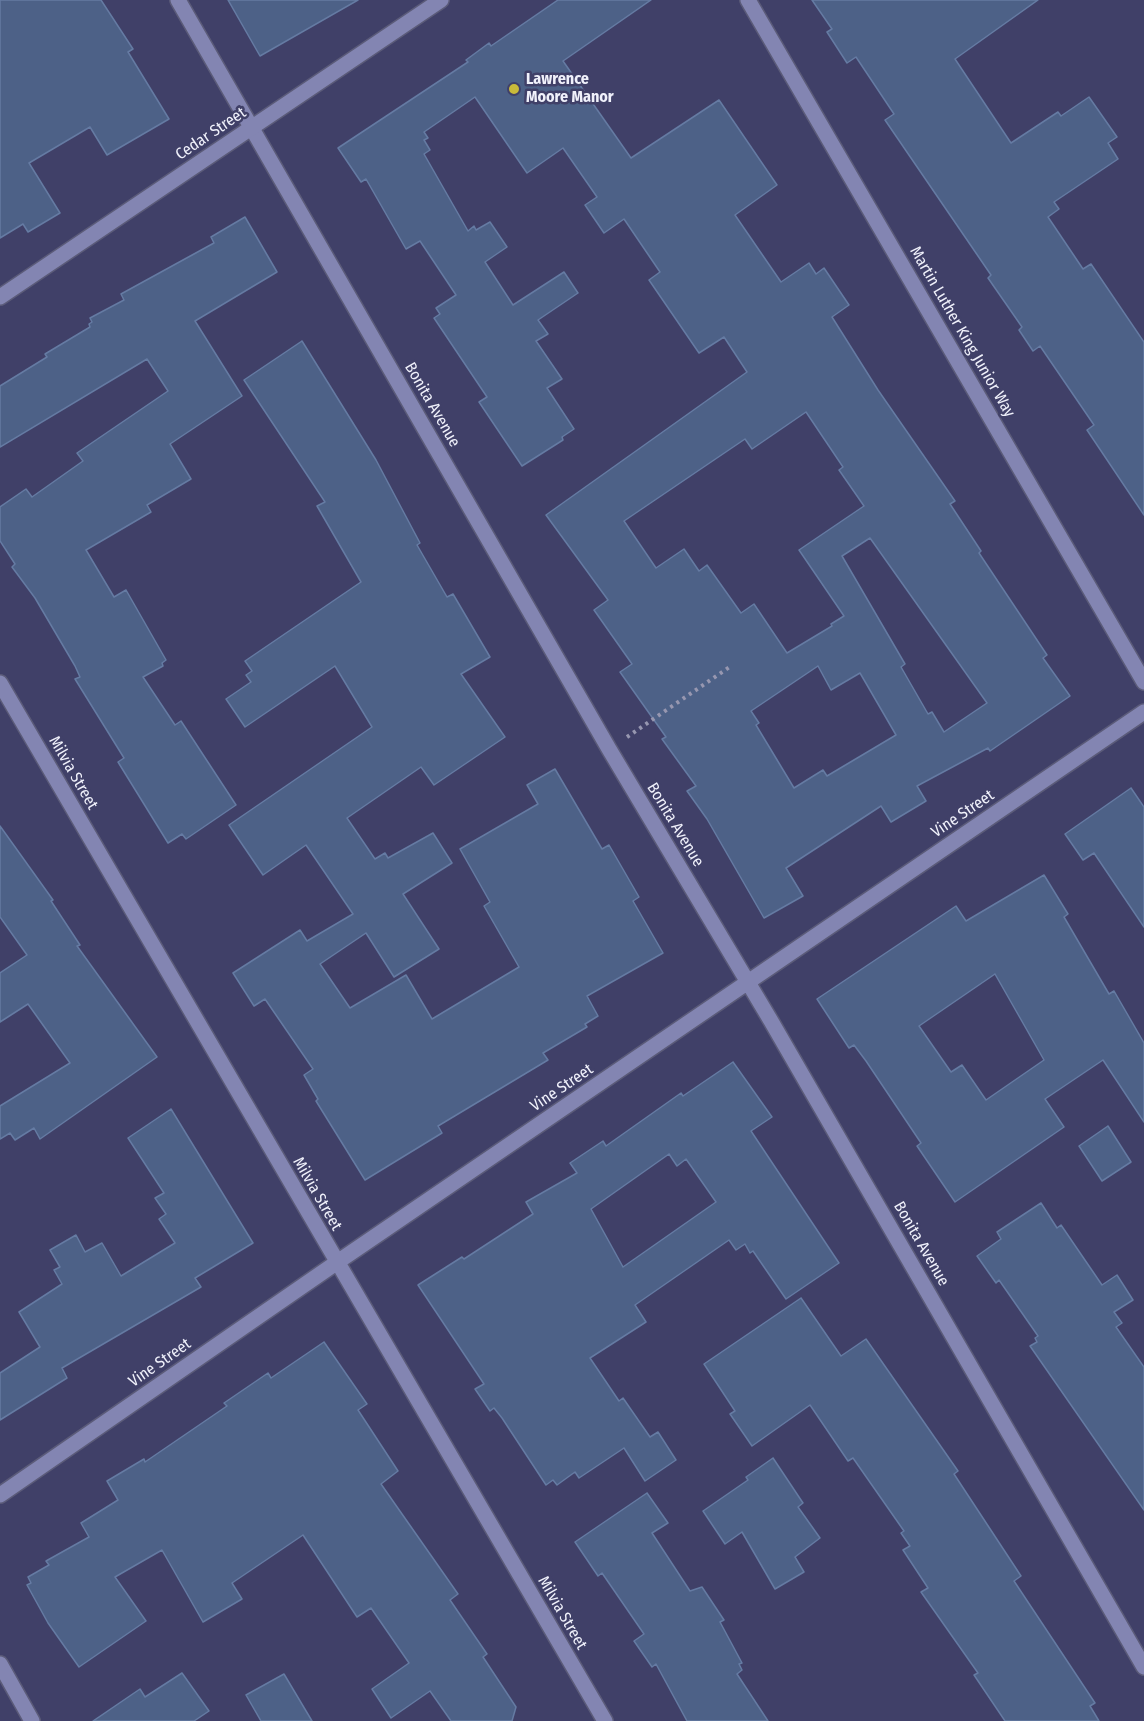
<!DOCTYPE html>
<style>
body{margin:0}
canvas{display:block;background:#404068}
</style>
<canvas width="1144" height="1721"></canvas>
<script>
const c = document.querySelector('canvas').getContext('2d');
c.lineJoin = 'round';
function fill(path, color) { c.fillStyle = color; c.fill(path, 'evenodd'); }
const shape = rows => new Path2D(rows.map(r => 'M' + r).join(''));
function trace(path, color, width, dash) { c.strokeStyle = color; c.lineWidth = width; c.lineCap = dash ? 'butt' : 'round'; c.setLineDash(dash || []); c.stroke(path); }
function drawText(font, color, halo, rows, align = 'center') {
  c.font = font + ' "Fira Sans Condensed",sans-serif'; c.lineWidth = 5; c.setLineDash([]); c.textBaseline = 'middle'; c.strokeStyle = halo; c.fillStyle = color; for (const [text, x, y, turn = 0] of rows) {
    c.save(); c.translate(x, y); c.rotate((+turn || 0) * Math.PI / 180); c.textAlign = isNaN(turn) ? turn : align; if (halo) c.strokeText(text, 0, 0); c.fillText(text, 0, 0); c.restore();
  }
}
const building = shape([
 [0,0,101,0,133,49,128,52,169,119,107,155,90,127,29,163,60,213,28,232,23,224,0,238,0,0],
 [228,0,358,0,260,56,228,0],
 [558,0,651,0,563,61,631,158,719,100,777,185,735,215,781,282,809,263,816,274,824,268,849,305,832,317,878,390,955,501,950,504,981,551,979,553,1047,655,1043,658,1070,696,990,751,988,748,917,786,926,801,891,822,881,806,786,868,803,896,764,918,707,819,687,791,696,786,662,739,666,737,620,672,632,664,594,610,608,600,546,515,747,372,724,337,699,353,649,280,660,272,624,219,604,233,585,205,597,197,563,148,527,173,475,97,424,132,428,138,424,140,430,150,424,154,468,231,474,226,476,230,490,222,507,247,485,262,513,305,564,272,578,293,538,320,548,334,536,341,562,379,547,388,574,429,562,437,563,440,522,466,479,402,487,397,434,318,440,314,436,308,456,295,420,241,406,249,366,179,361,182,338,148,468,62,466,60,489,43,491,46,558,0],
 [806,412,843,467,839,470,864,506,799,550,844,616,831,624,832,626,787,653,754,604,741,613,707,565,699,571,684,549,656,568,624,521,745,439,752,449,806,412],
 [870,538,987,703,944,732,932,712,928,714,901,667,905,664,842,556,870,538],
 [818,666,831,690,860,673,896,735,827,776,823,770,794,788,756,725,759,723,751,711,818,666],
 [812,0,1038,0,955,59,1011,143,1058,112,1061,116,1089,97,1117,137,1108,143,1118,159,1054,202,1059,209,1048,217,1083,269,1091,264,1144,342,1144,515,1087,430,1094,425,1040,346,1033,351,1019,330,1022,327,988,278,991,275,885,120,894,114,856,57,847,63,827,32,832,29,812,0],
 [245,217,277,272,195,321,242,396,170,444,191,479,147,505,151,512,86,550,114,597,126,590,166,660,162,663,163,666,143,677,175,725,181,721,236,805,186,839,182,834,168,843,118,762,124,758,75,679,80,677,75,666,35,598,12,567,15,564,0,541,0,507,26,489,32,497,83,461,77,453,168,391,147,359,0,447,0,386,47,357,45,354,90,327,89,324,92,322,90,318,124,300,121,294,214,243,211,237,245,217],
 [302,341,376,460,420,543,417,545,447,597,453,594,490,657,461,674,505,737,434,785,421,767,347,818,375,859,385,853,388,858,433,833,452,863,403,894,439,949,394,977,366,933,320,964,350,1008,406,975,432,1019,519,967,484,906,490,902,460,849,538,804,527,785,555,769,602,849,609,845,639,897,633,901,663,953,587,996,598,1016,585,1024,587,1027,543,1053,548,1060,438,1126,442,1133,365,1180,316,1101,318,1099,304,1075,313,1069,265,999,254,1006,233,973,300,930,307,941,353,914,306,845,263,875,229,825,372,727,335,666,245,727,226,699,251,682,246,675,252,671,245,661,361,582,317,506,325,502,244,380,302,341],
 [1131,788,1144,807,1144,927,1094,853,1083,860,1065,834,1131,788],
 [0,826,53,900,51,901,80,945,77,946,157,1057,40,1139,34,1128,15,1140,10,1133,0,1139,0,1106,70,1063,28,1004,0,1022,0,973,27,955,0,917,0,826],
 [1044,875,1068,914,1064,917,1109,994,1114,991,1144,1043,1144,1122,1103,1060,1045,1099,1064,1127,955,1202,917,1146,921,1143,866,1061,854,1045,849,1048,817,999,956,906,966,921,1044,875],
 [995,974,1044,1060,986,1100,962,1065,951,1072,919,1026,995,974],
 [733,1062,772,1117,751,1131,839,1263,786,1299,753,1251,750,1253,745,1244,736,1250,729,1240,635,1305,646,1322,590,1358,619,1401,623,1398,650,1437,658,1432,676,1460,645,1481,624,1448,579,1478,575,1472,557,1485,553,1480,546,1485,502,1418,494,1408,490,1411,475,1389,484,1384,418,1285,462,1257,464,1259,533,1214,526,1202,577,1173,570,1163,603,1141,606,1146,681,1093,683,1096,733,1062],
 [669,1154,677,1166,686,1159,716,1202,623,1267,591,1209,669,1154],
 [171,1109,253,1243,195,1278,201,1287,62,1368,67,1378,0,1420,0,1373,40,1347,19,1312,62,1284,54,1270,60,1267,50,1250,76,1235,85,1252,102,1243,121,1276,175,1243,159,1219,166,1214,155,1198,164,1193,128,1138,171,1109],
 [1108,1126,1131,1162,1102,1181,1079,1146,1108,1126],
 [1041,1203,1057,1228,1061,1225,1102,1285,1117,1275,1133,1300,1114,1312,1122,1323,1116,1327,1144,1367,1144,1510,1030,1346,1037,1342,1035,1338,1038,1336,999,1280,996,1283,977,1256,1001,1239,997,1232,1041,1203],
 [801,1298,841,1356,866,1339,958,1471,954,1474,1021,1576,1014,1581,1095,1703,1090,1706,1099,1721,1005,1721,974,1675,978,1673,921,1592,928,1588,903,1550,910,1546,901,1533,904,1531,853,1458,848,1461,810,1405,752,1446,730,1414,735,1411,704,1364,801,1298],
 [324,1342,367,1404,358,1410,398,1471,381,1484,458,1594,450,1600,487,1654,483,1657,516,1707,512,1721,451,1721,430,1691,391,1718,372,1689,409,1663,371,1608,357,1617,303,1535,232,1583,242,1599,203,1622,162,1550,115,1577,146,1621,79,1667,48,1623,27,1585,31,1583,28,1577,49,1565,46,1561,89,1537,81,1523,118,1500,107,1481,144,1459,145,1462,227,1406,224,1403,268,1373,271,1378,324,1342],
 [773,1458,803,1503,798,1507,820,1538,795,1557,804,1572,775,1589,742,1532,725,1544,703,1511,748,1480,746,1477,773,1458],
 [647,1493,668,1523,652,1533,690,1591,702,1587,724,1620,720,1622,742,1663,739,1664,742,1670,737,1674,768,1721,687,1721,656,1664,652,1667,634,1641,644,1634,602,1573,598,1576,575,1542,647,1493],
 [182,1673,209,1711,194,1721,93,1721,140,1689,145,1697,182,1673],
 [284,1674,312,1721,261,1721,246,1695,284,1674]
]);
const path = shape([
 [627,737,731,666]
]);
const minor = shape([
 [178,0,609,749,771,1021,1144,1667],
 [0,683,605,1721],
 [0,1495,336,1263,1144,712],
 [0,1664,32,1721]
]);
const tertiary = shape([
 [748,0,1144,682],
 [0,297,441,0]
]);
const markers = [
 [514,89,6,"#c9ba3a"]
];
const poiNames = [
 ["Lawrence",526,80],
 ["Moore Manor",526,98]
];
const streetNames = [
 ["Cedar Street",211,134,-34],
 ["Martin Luther King Junior Way",962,332,60],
 ["Bonita Avenue",432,405,60],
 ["Milvia Street",73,773,60],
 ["Vine Street",963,814,-34],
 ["Bonita Avenue",675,825,59],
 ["Vine Street",562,1088,-34],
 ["Milvia Street",317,1194,60],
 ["Bonita Avenue",921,1244,60],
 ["Vine Street",160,1363,-35],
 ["Milvia Street",562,1613,60]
];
fill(building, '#4d6187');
trace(building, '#657ba3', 1.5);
trace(minor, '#5b5b79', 18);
trace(tertiary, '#5b5b79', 18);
trace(path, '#9797b0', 4, [3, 4.5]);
trace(minor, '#8385b2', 15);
trace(tertiary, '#8385b2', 15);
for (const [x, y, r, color] of markers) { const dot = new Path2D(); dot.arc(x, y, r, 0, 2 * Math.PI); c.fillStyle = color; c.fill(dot); trace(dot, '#404068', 2); }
drawText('bold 16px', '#f0f1fb', '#404068', poiNames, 'left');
drawText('16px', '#f0f1fb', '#404068', streetNames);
</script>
